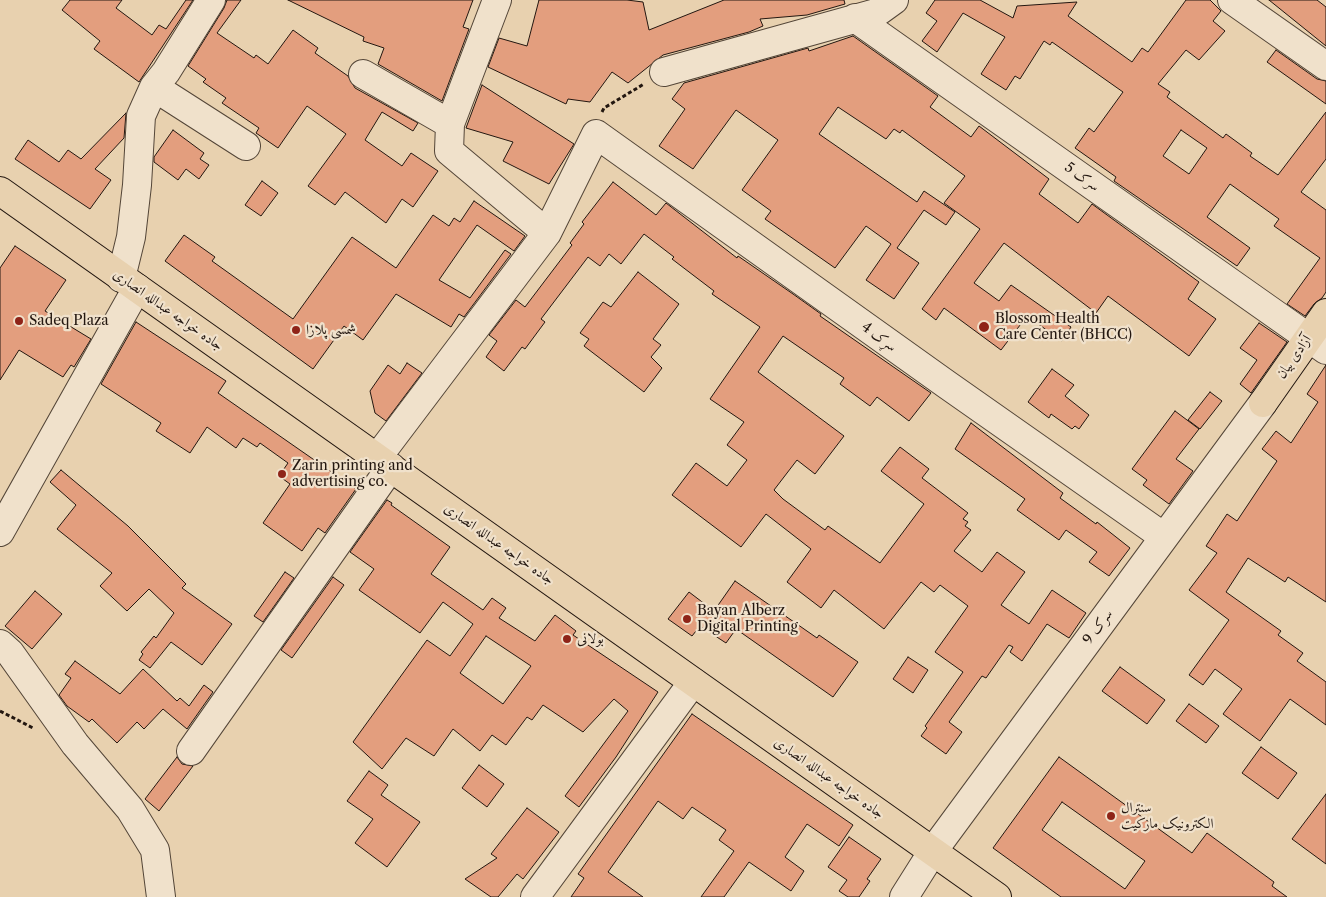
<!DOCTYPE html>
<html>
<head>
<meta charset="utf-8">
<style>
  body { margin:0 }
  canvas { display:block; background:#e8d1af }
</style>
</head>
<body>
<canvas width="1326" height="897"></canvas>
<script>
const context = document.querySelector('canvas').getContext('2d');
context.lineJoin = 'round';
function fillPath(path, color) { context.fillStyle = color; context.fill(path, 'evenodd'); }
const shape = rows => new Path2D(rows.map(r => 'M' + r).join(''));
function strokePath(path, color, width, dash) { context.strokeStyle = color; context.lineWidth = width; context.lineCap = dash ? 'butt' : 'round'; context.setLineDash(dash || []); context.stroke(path); }
function label(font, color, halo, rows, align = 'center') {
  context.font = font + ' "Libre Caslon Text",Amiri,serif'; context.lineWidth = 4.5; context.setLineDash([]); context.textBaseline = 'middle'; context.strokeStyle = halo; context.fillStyle = color; for (const [text, x, y, turn = 0] of rows) {
    context.save(); context.translate(x, y); context.rotate((+turn || 0) * Math.PI / 180); context.textAlign = isNaN(turn) ? turn : align; if (halo) context.strokeText(text, 0, 0); context.fillText(text, 0, 0); context.restore();
  }
}
const building = shape([
  [70,0,122,0,116,8,152,35,159,25,166,29,186,0,193,0,139,82,94,49,100,41,62,10,70,0],
  [227,0,241,0,217,33,254,58,256,55,268,64,293,30,318,48,315,53,348,76,355,88,418,123,413,131,382,112,365,140,402,166,411,153,438,171,413,207,402,199,386,223,345,192,335,205,308,186,346,134,307,106,278,148,256,133,259,128,222,103,226,98,203,82,206,79,188,66,224,8,227,0],
  [288,0,473,0,463,27,469,29,442,101,378,64,384,48,363,41,364,37,288,0],
  [539,0,627,0,643,2,649,30,724,0,844,0,845,4,807,15,760,19,763,26,749,32,663,55,628,83,612,72,590,102,568,99,566,104,488,67,499,38,527,46,539,0],
  [935,0,980,0,1013,18,1017,6,1077,2,1068,16,1132,62,1142,48,1148,52,1186,0,1210,0,1221,11,1213,21,1225,31,1199,60,1186,50,1158,84,1170,92,1167,97,1223,138,1226,134,1252,153,1250,156,1278,175,1326,112,1326,159,1301,192,1326,210,1326,292,1322,298,1314,304,1305,316,1287,304,1320,258,1274,226,1279,219,1230,184,1207,217,1250,248,1237,266,1114,181,1116,177,1075,148,1089,128,1094,132,1123,92,1052,42,1050,45,1044,41,1020,79,1015,76,1006,90,981,74,1005,37,963,13,937,52,922,41,937,21,926,13,935,0],
  [1181,130,1207,148,1189,174,1163,156,1181,130],
  [1269,0,1317,0,1326,7,1326,46,1269,0],
  [853,36,938,96,930,107,971,137,979,126,1049,179,1039,194,1078,223,1092,204,1199,282,1188,299,1216,319,1189,356,1108,296,1096,313,1004,243,974,283,999,301,1011,285,1071,327,1062,341,1027,316,1001,350,944,308,936,320,922,309,980,229,944,203,965,176,902,130,900,133,894,129,886,139,838,107,819,134,917,202,924,191,955,212,946,225,924,210,897,248,919,263,894,299,866,280,891,244,866,226,835,268,765,219,771,211,742,190,778,140,736,110,693,169,659,146,685,109,672,99,684,83,808,48,809,51,853,36],
  [1276,50,1317,79,1326,81,1326,104,1267,62,1276,50],
  [482,85,574,144,549,184,503,161,513,142,466,128,482,85],
  [126,113,124,138,95,169,111,180,90,209,15,159,28,140,59,162,68,150,81,159,126,113],
  [173,130,204,153,200,159,209,165,199,179,186,169,178,180,154,162,154,157,173,130],
  [262,181,278,193,261,216,245,205,262,181],
  [613,182,656,215,666,203,737,258,738,256,793,294,821,314,820,316,931,393,909,421,877,397,870,406,840,384,844,378,783,336,758,372,844,436,815,474,797,460,774,490,783,499,825,530,828,526,880,563,924,504,881,471,900,447,929,469,922,478,968,513,963,519,968,522,965,526,971,530,954,551,982,572,997,552,1025,572,1001,605,1029,624,1052,590,1086,613,1069,638,1047,624,1022,661,1010,652,1013,647,1009,645,986,678,982,676,949,722,962,732,946,754,921,736,927,728,925,726,963,672,935,652,968,606,940,585,934,592,921,582,884,629,834,590,821,608,787,582,811,549,766,514,741,547,672,495,696,463,727,486,747,460,727,445,744,422,710,399,760,327,712,294,714,291,672,259,674,257,644,234,621,264,609,254,600,266,588,257,541,319,545,322,525,349,522,347,504,371,486,357,497,341,489,335,516,300,525,307,572,245,570,243,584,224,582,222,613,182],
  [474,201,525,236,514,251,477,225,439,280,470,298,505,250,511,254,464,317,459,314,451,327,396,294,363,340,344,326,313,369,165,261,184,235,215,257,212,261,293,319,352,237,396,268,433,215,449,226,454,218,460,222,474,201],
  [15,246,66,280,45,311,91,339,74,367,71,365,63,377,19,350,0,380,0,268,15,246],
  [638,272,679,304,653,339,661,345,651,357,662,368,644,392,584,346,589,339,580,333,603,302,611,307,638,272],
  [136,322,226,381,218,393,356,489,325,533,318,528,302,551,263,523,290,484,279,476,288,463,260,443,257,447,243,438,236,448,207,427,190,453,156,431,161,423,101,384,136,322],
  [1259,323,1287,342,1251,393,1240,384,1257,360,1240,348,1259,323],
  [407,363,422,373,386,421,375,413,370,391,388,365,400,374,407,363],
  [1326,365,1326,602,1288,577,1285,582,1248,558,1226,592,1281,631,1278,635,1303,653,1297,661,1326,682,1326,725,1290,699,1260,741,1223,714,1242,689,1215,669,1203,685,1189,675,1229,620,1189,590,1217,553,1206,546,1227,514,1237,521,1277,461,1262,449,1276,431,1291,443,1318,402,1307,394,1326,365],
  [1052,369,1074,385,1065,396,1089,415,1079,429,1075,426,1072,429,1051,414,1049,418,1028,402,1052,369],
  [1210,392,1222,401,1200,429,1188,420,1210,392],
  [1175,411,1199,429,1176,459,1193,471,1169,504,1143,485,1147,480,1132,469,1175,411],
  [971,423,1063,493,1060,498,1096,524,1097,522,1130,548,1109,576,1089,562,1097,552,1066,530,1059,540,1017,510,1025,499,955,449,971,423],
  [61,470,128,526,186,584,182,588,232,624,202,665,171,642,150,668,139,660,143,654,141,652,154,636,156,638,174,613,149,589,127,611,100,586,112,573,57,529,76,505,50,482,61,470],
  [387,500,392,503,391,505,450,547,431,574,483,610,492,598,506,608,499,618,535,641,555,615,576,631,573,635,658,692,616,757,579,807,565,796,628,711,614,699,583,732,543,705,532,720,527,717,506,745,492,735,480,751,453,729,434,756,406,738,382,769,353,742,427,640,450,656,473,624,443,602,420,633,359,590,374,569,350,552,387,500],
  [486,636,531,666,503,704,460,673,486,636],
  [285,572,294,578,263,622,254,616,285,572],
  [333,577,344,585,292,658,281,650,333,577],
  [735,581,817,638,819,635,858,662,833,697,736,629,726,643,700,626,692,636,668,619,689,592,714,611,735,581],
  [35,591,62,614,32,649,5,626,35,591],
  [908,657,928,670,913,693,893,679,908,657],
  [75,661,120,694,143,669,177,701,180,698,189,706,204,685,213,692,187,729,163,709,144,729,137,722,117,743,92,719,89,722,67,706,59,695,71,678,65,674,75,661],
  [1120,667,1165,700,1147,724,1102,691,1120,667],
  [1189,704,1219,726,1206,743,1176,721,1189,704],
  [692,714,853,825,839,846,807,824,785,857,804,871,791,891,749,862,724,897,701,897,734,851,719,840,726,830,692,807,683,819,658,801,608,872,643,897,571,897,584,878,578,874,692,714],
  [1261,747,1297,773,1278,799,1242,773,1261,747],
  [177,757,182,764,193,766,159,811,145,799,177,757],
  [1059,757,1192,853,1207,833,1274,882,1272,886,1287,897,1061,897,993,848,1059,757],
  [1062,802,1145,861,1125,889,1042,830,1062,802],
  [479,765,504,784,487,807,462,788,479,765],
  [369,771,388,785,381,795,420,822,387,867,355,843,373,819,347,801,369,771],
  [1326,794,1326,864,1292,839,1326,794],
  [527,808,559,832,523,879,517,874,498,897,491,897,465,879,497,858,491,854,527,808],
  [849,837,881,859,867,879,870,881,859,897,848,897,839,891,847,880,828,867,849,837]
]);
const path = shape([
  [602,112,604,108,644,84],
  [0,711,33,728]
]);
const minor = shape([
  [497,0,450,124,449,151,547,233],
  [1232,0,1326,66],
  [855,18,1326,350],
  [664,72,876,13,894,0],
  [363,74,450,124],
  [154,87,246,146],
  [121,278,131,237,137,185,141,116,154,87,166,72,211,0],
  [377,458,547,233,596,134,946,384,1164,537],
  [0,532,137,288],
  [0,644,10,653,75,744,130,809,155,850,161,897],
  [191,751,391,467],
  [535,897,693,682],
  [904,897,933,851,1263,403]
]);
const major = shape([
  [0,191,997,897],
  [1263,403,1326,313]
]);
const markers = [
  [19,321,5,"#8f2418"],
  [984,327,6,"#8f2418"],
  [296,330,5,"#8f2418"],
  [282,474,5,"#8f2418"],
  [687,619,5,"#8f2418"],
  [567,639,5,"#8f2418"],
  [1111,816,5,"#8f2418"]
];
const streetNames = [
  ["سرک 5",1082,177,35],
  ["جاده خواجه عبدالله انصاری",168,310,35],
  ["سړک 4",879,337,36],
  ["آزادی بیان",1294,357,-55],
  ["جاده خواجه عبدالله انصاری",499,544,35],
  ["سرک 9",1098,627,-54],
  ["جاده خواجه عبدالله انصاری",829,778,35]
];
const poiNames = [
  ["Blossom Health",995,319],
  ["Care Center (BHCC)",995,335],
  ["Sadeq Plaza",29,321],
  ["شمسی پلازا",306,330],
  ["Zarin printing and",292,466],
  ["advertising co.",292,482],
  ["Bayan Alberz",697,611],
  ["Digital Printing",697,627],
  ["بولانی",577,639],
  ["سنترال",1121,808],
  ["الکترونیک مارکیت",1121,824]
];
fillPath(building, '#e39e7e');
strokePath(building, '#231710', 1);
strokePath(minor, '#544638', 30);
strokePath(major, '#231710', 30);
strokePath(path, '#231710', 3, [4, 2.5]);
strokePath(minor, '#f0e1cb', 28);
strokePath(major, '#e8d1af', 28);
for (const [x, y, r, color] of markers) { const dot = new Path2D(); dot.arc(x, y, r, 0, 2 * Math.PI); context.fillStyle = color; context.fill(dot); strokePath(dot, '#f0e1cb', 2); }
label('14px', '#231710', '#f0e1cb', streetNames);
label('14px', '#231710', '#f0e1cb', poiNames, 'left');
</script>
</body>
</html>
